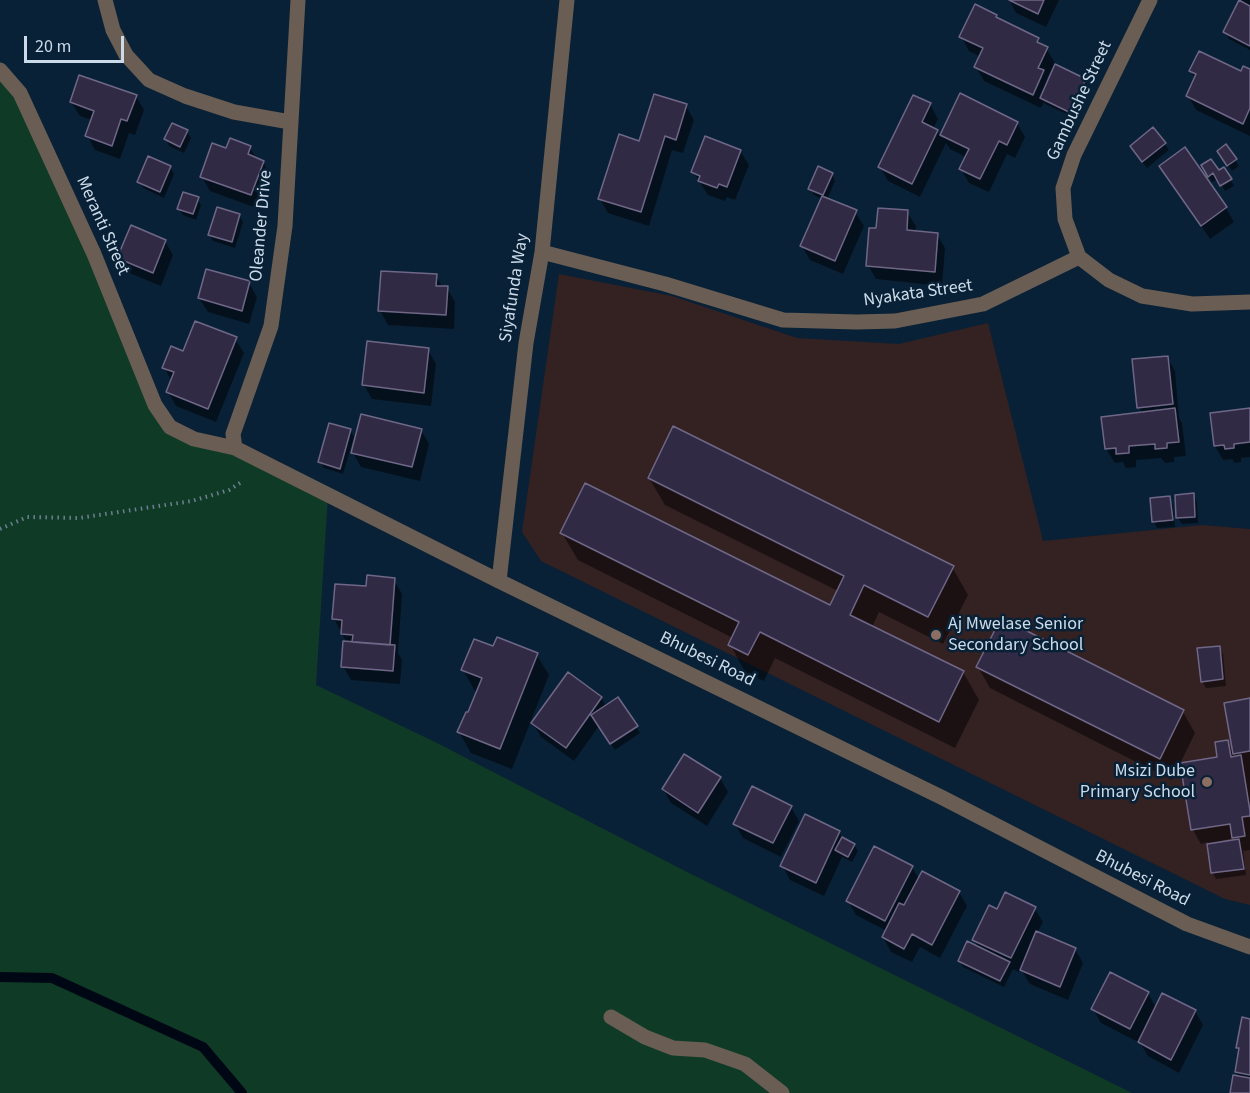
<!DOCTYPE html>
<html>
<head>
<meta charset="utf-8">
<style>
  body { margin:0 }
  #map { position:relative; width:1250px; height:1093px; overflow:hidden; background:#092136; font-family:"Source Sans 3",sans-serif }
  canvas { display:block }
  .scale { position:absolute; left:24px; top:36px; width:100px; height:27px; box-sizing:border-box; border:3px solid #ccdbe9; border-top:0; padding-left:8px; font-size:18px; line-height:21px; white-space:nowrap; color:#ccdbe9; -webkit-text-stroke:4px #092136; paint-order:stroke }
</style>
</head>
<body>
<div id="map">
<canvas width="1250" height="1093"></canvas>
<div class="scale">20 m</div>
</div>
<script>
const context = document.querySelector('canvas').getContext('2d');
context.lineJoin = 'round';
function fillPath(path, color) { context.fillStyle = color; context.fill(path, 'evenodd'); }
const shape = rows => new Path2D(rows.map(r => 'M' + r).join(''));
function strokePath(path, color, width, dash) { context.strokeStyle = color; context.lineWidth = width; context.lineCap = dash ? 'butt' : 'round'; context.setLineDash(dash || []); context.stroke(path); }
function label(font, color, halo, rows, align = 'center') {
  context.font = font + ' "Source Sans 3",sans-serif'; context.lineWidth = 5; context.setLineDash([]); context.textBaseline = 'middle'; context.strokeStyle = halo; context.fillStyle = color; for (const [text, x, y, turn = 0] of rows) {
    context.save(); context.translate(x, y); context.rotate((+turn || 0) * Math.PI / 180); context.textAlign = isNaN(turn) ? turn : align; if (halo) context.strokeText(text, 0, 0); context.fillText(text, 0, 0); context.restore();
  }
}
const education = shape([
  [559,274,672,296,797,338,899,344,988,323,1043,541,1202,525,1250,529,1250,905,1225,899,541,561,522,532]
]);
const green = shape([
  [0,73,19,94,170,428,237,452,328,496,316,685,437,743,685,871,1132,1093,0,1093]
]);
const shadow = shape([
  [1009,0,1059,0,1046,27,1016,13],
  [1241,0,1250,0,1250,50,1229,39,1225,32],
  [996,16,999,20,1038,39,1041,46,1046,48,1055,63,1047,78,1049,82,1085,81,1089,87,1075,118,1045,104,1044,102,1041,108,984,81,976,67,981,57,969,51,961,36],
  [1191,71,1241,73,1250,71,1250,136,1196,110,1188,96,1195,79],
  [961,95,1017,123,1025,137,1015,158,1007,154,989,192,969,183,961,169,966,157,950,149,946,143,920,197,888,181,880,167,930,104,938,119,933,129,937,131,941,138],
  [136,96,144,110,135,135,129,133,120,159,95,150,87,135,92,120,80,116,71,102],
  [686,106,694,120,683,153,672,150,649,226,608,213,600,199,640,143],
  [187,132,191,138,184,153,169,146,166,139],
  [1165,144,1169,150,1147,168,1135,153],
  [250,148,257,159,263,162,271,176,259,209,210,191,202,177,227,150],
  [740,151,749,165,735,200,727,197,725,201,708,195,693,172],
  [1223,158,1235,160,1239,166,1232,171],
  [1203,166,1218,172,1224,169,1234,186,1225,191,1218,179,1212,182],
  [170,167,174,174,164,198,143,188,139,182],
  [1161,167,1226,208,1234,222,1210,239],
  [832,174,835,181,827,200,855,212,864,226,843,274,810,260,802,246,822,199,814,195,810,189],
  [197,198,201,205,196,220,183,215,179,209],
  [907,212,916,226,915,232,937,234,945,248,942,286,876,279,868,265,877,230],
  [239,215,243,222,235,248,213,241,209,234],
  [165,241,173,255,161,286,127,272,119,258],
  [436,276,443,288,447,288,455,302,454,329,388,325,380,310],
  [249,283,257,297,249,324,208,312,199,298],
  [235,339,244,353,216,422,176,406,168,392,172,382,164,367,184,353],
  [428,350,436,364,431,406,372,399,364,385],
  [1167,357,1175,371,1179,418,1182,423,1186,456,1174,457,1174,462,1165,463,1161,458,1136,460,1136,467,1126,468,1123,462,1115,463,1106,449,1103,418,1142,413,1139,407],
  [1250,410,1250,457,1241,458,1241,462,1235,463,1232,459,1223,460,1215,446],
  [350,430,354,437,343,474,324,468,320,462],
  [421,430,429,444,420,481,361,467,353,453],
  [649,478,952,567,968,595,943,644,879,612,872,627,963,672,979,700,955,748,775,658,764,681,745,672,730,644,733,638,578,560,562,533,830,607,838,591,665,505],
  [1193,495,1197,502,1198,523,1182,524,1178,518],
  [1169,498,1173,505,1175,527,1157,528,1154,522],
  [394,580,402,594,398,653,402,660,400,684,351,680,343,666,347,643,334,619,368,588],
  [1219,647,1223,654,1226,686,1206,688,1202,681],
  [494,648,536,654,549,675,512,769,471,753,459,732,478,692,475,691,463,670],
  [978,667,1183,712,1195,733,1172,780,990,688],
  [601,698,606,706,636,727,640,733,615,750,599,726,574,761,541,737,533,723],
  [1250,700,1250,850,1243,851,1246,875,1216,879,1213,873,1208,842,1201,844,1193,830,1219,758,1227,742,1234,753],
  [1235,838,1236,841,1220,843,1220,841],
  [720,778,728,792,707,826,671,803,663,789],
  [791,807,799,821,781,857,743,838,735,824],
  [839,832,843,839,854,845,858,851,852,862,842,857,824,896,790,880,782,865],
  [912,867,919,879,959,892,967,906,940,958,920,947,912,962,891,952,883,937,887,931,856,915,848,901],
  [1034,908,1043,922,1037,933,1075,949,1083,963,1068,1000,1030,984,1020,968,1019,972,1013,969,1004,987,963,967,959,961,978,948,974,940,997,911],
  [1148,993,1156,1008,1195,1011,1203,1025,1179,1073,1148,1056,1140,1043,1101,1023,1093,1009],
  [1250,1020,1250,1093,1231,1093,1240,1078,1236,1071,1240,1052,1238,1047]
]);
const stream = shape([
  [0,977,52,978,203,1047,242,1093]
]);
const building = shape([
  [1009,0,1044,0,1038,14,1009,0],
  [1239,0,1250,6,1250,46,1223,32,1239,0],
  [975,4,997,15,996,17,1039,38,1037,42,1048,47,1038,68,1044,70,1033,95,974,67,983,48,959,37,975,4],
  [1199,51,1241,71,1243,66,1250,69,1250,108,1243,124,1186,96,1196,74,1189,71,1199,51],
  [1055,64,1086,79,1071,113,1040,98,1055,64],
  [79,75,137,95,127,121,121,119,112,146,85,136,94,111,70,102,79,75],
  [960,93,1018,122,1007,145,999,141,980,179,959,169,969,149,940,135,960,93],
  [654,94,687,104,676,140,665,136,641,212,598,199,619,134,639,141,654,94],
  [913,95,931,103,922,122,938,130,912,184,878,167,913,95],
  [172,123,188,130,180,147,164,139,172,123],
  [1153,127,1166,143,1142,162,1130,146,1153,127],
  [705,136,741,150,727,187,719,184,717,188,698,181,700,176,691,172,705,136],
  [230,138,251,146,248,154,264,161,251,195,200,177,212,143,226,148,230,138],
  [1226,144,1237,159,1227,166,1217,151,1226,144],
  [1185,147,1227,207,1201,226,1159,166,1185,147],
  [148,156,171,166,160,192,137,182,148,156],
  [1211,159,1219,170,1224,167,1232,179,1220,186,1213,173,1208,177,1201,165,1211,159],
  [818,166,833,173,823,195,808,189,818,166],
  [183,192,199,197,193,214,177,209,183,192],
  [822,196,857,210,835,261,800,246,822,196],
  [217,207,240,214,232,242,208,235,217,207],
  [878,208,908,210,907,230,938,233,935,272,866,266,869,228,876,228,878,208],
  [131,225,166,240,153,273,117,258,131,225],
  [206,269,250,281,242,311,198,298,206,269],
  [381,271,437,274,436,286,448,286,446,315,378,311,381,271],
  [195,321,237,337,208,409,166,392,174,372,162,368,171,346,183,351,195,321],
  [367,341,429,348,424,393,362,385,367,341],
  [1168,356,1173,404,1137,408,1132,359,1168,356],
  [1175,408,1179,442,1167,443,1167,448,1155,449,1155,444,1129,446,1129,453,1116,454,1116,448,1105,449,1101,417,1175,408],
  [1250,408,1250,442,1234,444,1234,448,1225,449,1224,445,1214,446,1210,413,1250,408],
  [361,414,422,429,412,467,351,453,361,414],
  [329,423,351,429,340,469,318,462,329,423],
  [673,426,954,566,928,617,864,585,850,615,964,671,939,722,760,632,748,655,728,645,739,622,560,533,585,483,830,605,844,576,648,478,673,426],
  [1194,493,1195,517,1176,518,1175,495,1194,493],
  [1170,496,1173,520,1152,522,1150,498,1170,496],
  [367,575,395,578,390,645,352,642,353,635,341,634,342,620,332,619,335,584,366,586,367,575],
  [1001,618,1184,710,1160,759,976,667,1001,618],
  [497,637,538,653,500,749,457,732,466,712,468,712,482,678,461,670,474,639,493,646,497,637],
  [343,641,395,645,393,671,341,667,343,641],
  [1220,646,1223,679,1201,682,1197,648,1220,646],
  [568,672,602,697,566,748,531,723,568,672],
  [618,697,638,726,610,744,591,715,618,697],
  [1250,698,1250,751,1233,754,1224,703,1250,698],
  [1228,740,1231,757,1241,755,1250,811,1250,816,1242,817,1245,836,1232,838,1230,824,1191,830,1180,763,1217,757,1215,742,1228,740],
  [684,754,721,777,698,813,662,789,684,754],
  [752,786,792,806,773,843,733,824,752,786],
  [805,814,840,831,816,883,780,866,805,814],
  [842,837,855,844,848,857,835,850,842,837],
  [1239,839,1244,869,1211,873,1207,844,1239,839],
  [874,846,913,866,885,921,846,901,874,846],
  [922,871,960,891,932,945,912,934,904,949,882,937,899,903,904,905,922,871],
  [1005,892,1036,907,1011,958,972,940,989,905,997,909,1005,892],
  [1036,931,1076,948,1060,987,1020,970,1036,931],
  [967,941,1010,962,1000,981,958,961,967,941],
  [1110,972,1149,992,1130,1029,1091,1009,1110,972],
  [1162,993,1196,1010,1171,1060,1138,1042,1162,993],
  [1242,1017,1250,1019,1250,1075,1235,1072,1239,1048,1236,1048,1242,1017],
  [1233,1075,1250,1078,1250,1093,1230,1093,1233,1075]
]);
const path = shape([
  [0,529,27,517,79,518,192,501,229,490,243,481]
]);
const lane = shape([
  [611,1017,645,1037,673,1048,705,1050,745,1064,782,1093]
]);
const street = shape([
  [105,0,113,30,126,55,149,80,185,96,234,112,290,122],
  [0,70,20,93,94,254,155,405,170,427,194,439,235,448,499,581,943,798,1187,924,1250,947],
  [542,252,665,284,783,320,857,322,895,321,983,304,1079,257,1109,280,1142,296,1192,304,1250,302],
  [1079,257,1065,219,1063,188,1074,155,1150,0],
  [235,448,233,434,271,326,285,226,298,0],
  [499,581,526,343,542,252,567,0]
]);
const markers = [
  [936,635,6,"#8d6e63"],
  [1207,782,6,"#8d6e63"]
];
const streetNames = [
  ["Gambushe Street",1080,101,-65],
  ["Meranti Street",102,226,66],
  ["Oleander Drive",262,226,-85],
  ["Siyafunda Way",515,288,-81],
  ["Nyakata Street",918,294,-8],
  ["Bhubesi Road",707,660,26],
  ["Bhubesi Road",1142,879,27]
];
const poiNames = [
  ["Aj Mwelase Senior",948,625],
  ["Secondary School",948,646],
  ["Msizi Dube",1195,772,"right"],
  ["Primary School",1195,793,"right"]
];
fillPath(education, '#342122');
fillPath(green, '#0f3b26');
fillPath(shadow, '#0007');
strokePath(stream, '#000714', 10);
fillPath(building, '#312a45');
strokePath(building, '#6f6787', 1.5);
strokePath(path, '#6d8092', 4, [1.5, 4.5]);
strokePath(lane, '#6a5d54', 15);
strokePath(street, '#6a5d54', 15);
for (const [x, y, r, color] of markers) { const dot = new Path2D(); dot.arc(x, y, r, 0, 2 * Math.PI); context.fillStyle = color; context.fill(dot); strokePath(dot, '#092136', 2); }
label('18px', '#ccdbe9', '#092136', streetNames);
label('18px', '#ccdbe9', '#092136', poiNames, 'left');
</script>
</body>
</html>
